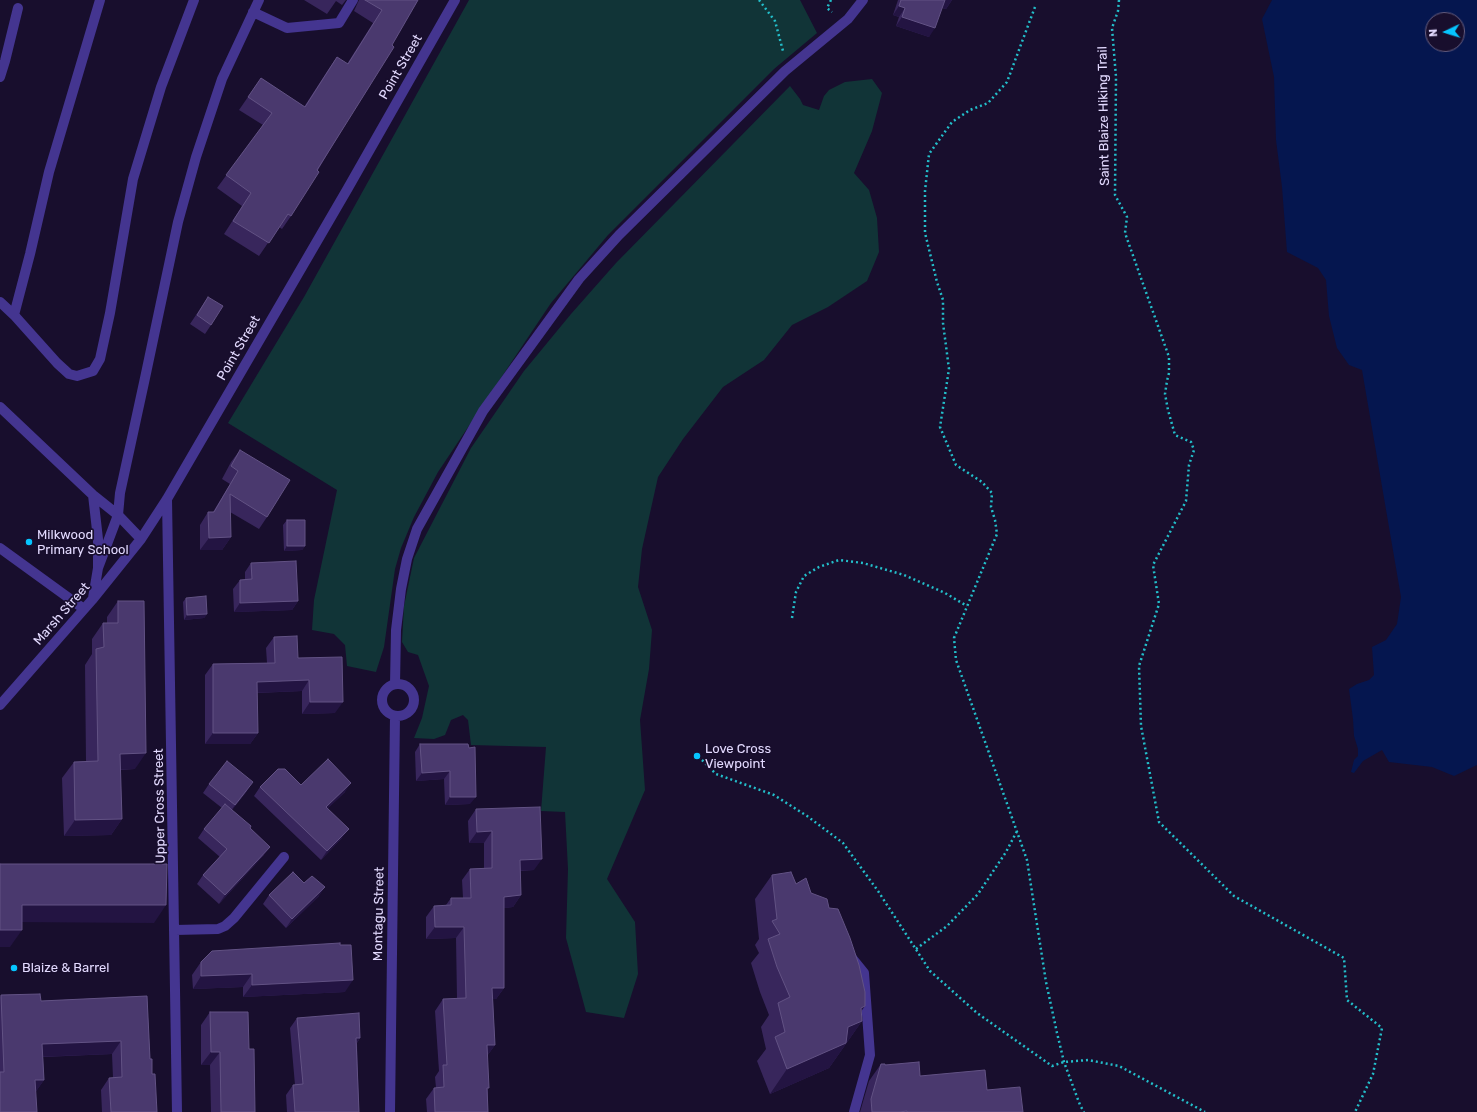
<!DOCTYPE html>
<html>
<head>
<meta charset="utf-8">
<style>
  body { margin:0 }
  #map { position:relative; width:1477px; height:1112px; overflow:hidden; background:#180e2d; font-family:Rubik,sans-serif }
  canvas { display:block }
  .north { position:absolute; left:1425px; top:12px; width:40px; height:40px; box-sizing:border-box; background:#180e2d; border:1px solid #696081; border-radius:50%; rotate:266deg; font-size:11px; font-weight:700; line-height:16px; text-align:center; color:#e3daff }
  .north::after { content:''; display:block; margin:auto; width:14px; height:18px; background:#06c5ff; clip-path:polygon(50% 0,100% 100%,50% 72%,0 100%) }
</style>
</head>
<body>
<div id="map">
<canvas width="1477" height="1112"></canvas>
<div class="north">N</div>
</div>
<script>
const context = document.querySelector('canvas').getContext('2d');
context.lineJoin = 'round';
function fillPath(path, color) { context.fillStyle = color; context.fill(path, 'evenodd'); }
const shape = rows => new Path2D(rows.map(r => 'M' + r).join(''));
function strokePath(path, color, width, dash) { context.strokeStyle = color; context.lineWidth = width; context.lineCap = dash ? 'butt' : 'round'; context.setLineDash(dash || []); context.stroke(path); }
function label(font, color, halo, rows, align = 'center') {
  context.font = font + ' Rubik,sans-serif'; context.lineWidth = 3.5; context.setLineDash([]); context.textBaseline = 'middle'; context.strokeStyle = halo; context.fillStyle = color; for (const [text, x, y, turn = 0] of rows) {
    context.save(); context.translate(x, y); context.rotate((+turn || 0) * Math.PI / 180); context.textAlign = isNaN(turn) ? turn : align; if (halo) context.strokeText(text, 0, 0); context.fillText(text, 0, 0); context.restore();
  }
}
const green = shape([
  [469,0,800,0,817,33,774,69,608,235,551,303,438,472,414,517,401,548,395,569,384,647,376,672,347,666,345,645,334,634,312,630,314,600,337,490,228,423,304,297],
  [872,79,882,93,872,131,854,173,869,190,877,218,879,252,867,281,828,307,792,325,764,360,723,387,683,439,658,477,642,549,638,587,652,630,649,669,640,720,645,790,607,879,635,922,638,974,624,1018,586,1012,566,938,568,869,565,812,541,811,546,747,471,745,468,720,463,715,451,720,445,735,434,739,414,738,422,718,429,686,418,655,408,652,402,642,404,606,414,558,471,448,524,371,571,314,616,263,790,86,800,99,803,105,819,110,824,96,829,90,845,82]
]);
const water = shape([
  [1272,0,1477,0,1477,765,1454,776,1432,767,1389,762,1382,750,1363,761,1354,773,1351,772,1354,760,1358,756,1358,749,1354,736,1353,719,1349,689,1357,684,1369,680,1374,675,1372,647,1386,640,1397,624,1401,597,1362,370,1349,365,1337,348,1329,316,1326,280,1318,268,1287,252,1282,187,1276,140,1274,77,1262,19],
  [1433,20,1457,20,1457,44,1433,44]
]);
const path = shape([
  [759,0,775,21,783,51],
  [831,0,827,8,832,12],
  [1119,0,1118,11,1112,28,1116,77,1115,195,1127,217,1125,233,1169,357,1169,373,1167,381,1165,394,1168,410,1175,435,1191,442,1194,450,1189,465,1186,501,1153,565,1159,604,1139,666,1141,726,1159,822,1234,896,1344,958,1347,1000,1382,1028,1373,1074,1355,1112],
  [1035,7,1007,82,988,103,970,110,952,122,929,154,925,191,925,233,937,282,943,300,943,323,949,369,940,427,956,465,982,482,992,493,991,507,995,520,997,534,954,638,956,660,1027,860,1046,982,1057,1033,1064,1062,1080,1105,1084,1112],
  [792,618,796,592,804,576,819,567,839,560,863,563,904,575,945,593,967,606],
  [702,760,716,774,774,795,807,816,843,843,878,891,930,971,977,1013,1052,1066,1064,1062,1088,1060,1119,1066,1205,1112],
  [916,949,947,926,978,894,1006,852,1017,831]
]);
const minor = shape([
  [100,0,49,172,30,254,14,315,57,363,69,374,77,376,93,371,100,359,110,313,133,179,161,87,194,0],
  [253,12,287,28,339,23,353,0],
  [0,77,5,61,18,8],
  [0,302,14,315],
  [0,407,93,495,118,515,141,539],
  [167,499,177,1112],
  [0,548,84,609],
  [98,568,118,515,120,493,145,378,178,222,196,157,222,79,259,0],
  [93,598,98,568,98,539,93,495],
  [395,684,396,630,401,589,407,559,417,529,483,411,579,279,619,235,785,71,848,19,863,0],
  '382 700a16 16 0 1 1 32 0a16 16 0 1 1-32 0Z',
  [0,705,92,600,141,539,167,499,348,188,455,0],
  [175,930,218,929,225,926,234,918,284,857],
  [851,957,864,973,870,1055,854,1112],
  [390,1112,395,716]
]);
const wall = shape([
  [304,0,346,0,342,5,336,1,327,14],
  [359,0,418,0,291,216,282,229,279,227,259,256,224,234,242,206,217,188,263,125,239,110,261,78,304,107,328,70,337,57,347,64,373,23,354,11],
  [898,0,952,0,946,9,942,8,929,37,896,26,899,17,893,15],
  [208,297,211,325,205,334,190,324],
  [240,450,267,517,259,529,230,512,231,537,222,550,200,550,200,525,208,512,213,512,230,484,222,479,231,462],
  [287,520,305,546,302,550,284,551,283,525],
  [251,563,298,601,292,610,234,612,233,589,240,580,245,580,245,572],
  [186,598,207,614,204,618,184,620,183,602],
  [118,601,135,769,120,770,122,819,111,835,64,836,62,778,74,762,86,762,85,665,92,654,92,639,103,623,107,623,107,617],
  [274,637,298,658,335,713,302,714,302,691,257,693,258,733,250,744,205,744,205,675,213,664,267,663,266,648],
  [420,744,468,744,470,804,445,805,444,779,416,781,415,752],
  [209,784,247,791,232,810,250,828,264,855,219,904,197,884,203,875,220,857,198,838,204,829,222,808,203,793],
  [301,785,345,792,328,808,342,838,321,860,254,796,260,787],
  [476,809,534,870,520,871,521,895,513,907,504,908,504,988,496,999,493,999,495,1045,487,1056,488,1112,427,1112,426,1099,434,1088,436,1088,435,1077,439,1071,435,1011,443,999,457,999,456,938,426,939,426,917,434,906,446,905,451,898,463,898,462,880,470,869,484,868,484,843,469,843,468,821],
  [772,875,796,884,811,893,829,908,861,1011,862,1021,829,1068,770,1094,757,1061,766,1049,761,1027,769,1015,760,992,751,963,759,953,755,945,759,939,755,899],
  [304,883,319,896,286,928,263,904,269,895],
  [201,962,345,992,243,997,243,987,193,989,192,975],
  [1,995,41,1001,147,996,150,1059,157,1112,102,1112,101,1090,109,1078,113,1078,112,1054,43,1057,44,1080,36,1091,0,1112,0,997],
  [210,1012,249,1049,255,1112,211,1112,210,1065,201,1065,201,1025],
  [297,1018,360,1038,357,1043,359,1112,287,1112,286,1095,293,1085,295,1085,290,1028],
  [881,1064,920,1076,987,1090,1023,1112,860,1112,869,1081]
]);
const shadedWall = shape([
  [944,0,952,0,946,9,939,7],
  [899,6,905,8,899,17,893,15],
  [902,17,935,28,929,37,896,26],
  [231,537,222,550,200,550,209,538],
  [287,546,305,546,302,550,284,551],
  [298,601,292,610,234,612,240,603],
  [207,614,204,618,184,620,187,615],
  [309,680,302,691,249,693,257,682],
  [310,702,343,702,335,713,302,714],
  [213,733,258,733,250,744,205,744],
  [146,753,135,769,108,770,120,754],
  [450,771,444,779,416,781,422,773],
  [253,782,247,791,229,814,235,805],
  [351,783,345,792,320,816,326,807],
  [450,797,476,797,470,804,445,805],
  [122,819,111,835,64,836,75,820],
  [349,829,342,838,321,860,327,851],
  [492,831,484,843,469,843,477,832],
  [270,847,264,855,219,904,225,895],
  [542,859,534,870,511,871,520,860],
  [325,887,319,896,286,928,292,919],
  [521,895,513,907,495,909,504,897],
  [22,905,166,905,154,923,10,922],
  [435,927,464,927,456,938,426,939],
  [0,930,22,930,10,947,0,947],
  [252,974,243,987,193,989,201,976],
  [353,980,345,992,243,997,252,985],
  [492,988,504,988,496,999,484,1000],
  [865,1006,851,1026,862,1021,829,1068,770,1094,787,1069,861,1008],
  [356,1038,360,1038,353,1048],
  [121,1041,112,1054,34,1057,42,1044],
  [487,1045,495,1045,487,1056],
  [211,1052,220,1052,210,1065,201,1065],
  [35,1080,44,1080,35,1093]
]);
const building = shape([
  [365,0,418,0,392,45,394,47,317,170,319,172,291,216,288,214,269,243,233,221,251,193,226,175,272,113,248,97,261,78,305,107,337,57,348,64,382,10,365,0],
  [901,0,945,0,935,28,902,17,905,8,899,6,901,0],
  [208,297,223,306,211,325,197,315,208,297],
  [240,450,290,480,267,517,230,494,231,537,209,538,208,512,214,512,238,471,231,466,240,450],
  [287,520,305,520,305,546,287,546,287,520],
  [296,561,298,601,240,603,240,580,252,579,251,563,296,561],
  [206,596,207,614,187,615,186,598,206,596],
  [118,601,144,601,146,753,120,754,122,819,75,820,74,762,98,761,96,649,104,647,103,623,118,623,118,601],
  [297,636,298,658,342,657,343,702,310,702,309,680,257,682,258,733,213,733,213,664,275,663,274,637,297,636],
  [420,744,468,744,469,748,475,747,476,797,450,797,450,771,422,773,420,744],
  [328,759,351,783,326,807,349,829,327,851,260,787,278,769,285,769,301,785,328,759],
  [227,761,253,782,235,805,209,784,227,761],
  [225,804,251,826,250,828,270,847,225,895,203,875,227,849,204,829,225,804],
  [540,807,542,859,520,860,521,895,504,897,504,988,492,988,495,1045,487,1045,489,1088,487,1088,488,1112,435,1112,434,1088,444,1087,443,1065,447,1065,443,999,466,998,464,927,435,927,434,906,451,905,451,898,471,898,470,869,492,868,492,831,477,832,476,809,540,807],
  [0,864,167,864,166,905,22,905,22,930,0,930,0,864],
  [293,872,304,883,312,876,325,887,292,919,269,895,293,872],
  [791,872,796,884,806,878,811,893,827,899,829,908,838,909,850,938,859,965,865,992,865,1006,861,1008,862,1021,848,1027,846,1043,787,1069,775,1037,785,1032,778,1003,790,997,777,967,768,939,780,934,772,921,777,919,772,875,791,872],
  [340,943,340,945,351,945,353,980,252,985,252,974,201,976,201,962,212,951,340,943],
  [40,994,41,1001,147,996,150,1059,152,1059,152,1074,155,1074,157,1112,111,1112,109,1078,122,1077,121,1041,42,1044,44,1080,35,1080,37,1112,0,1112,0,1072,4,1072,1,995,40,994],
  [210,1012,248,1012,249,1049,254,1049,255,1112,221,1112,220,1052,211,1052,210,1012],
  [359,1013,360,1038,356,1038,359,1112,295,1112,293,1085,303,1084,297,1018,359,1013],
  [919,1062,920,1076,985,1070,987,1090,1020,1087,1023,1112,907,1112,907,1111,899,1112,872,1112,871,1099,881,1064,885,1064,885,1065,919,1062]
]);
const markers = [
  [29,542,4,"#06c5ff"],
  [697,756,4,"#06c5ff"],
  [14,968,4,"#06c5ff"]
];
const streetNames = [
  ["Point Street",401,67,-60],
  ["Saint Blaize Hiking Trail",1104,116,-91],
  ["Point Street",239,348,-60],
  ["Marsh Street",62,614,-49],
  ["Upper Cross Street",160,806,-91],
  ["Montagu Street",379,914,-89]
];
const poiNames = [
  ["Milkwood",37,535],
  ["Primary School",37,550],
  ["Love Cross",705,749],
  ["Viewpoint",705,764],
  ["Blaize & Barrel",22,968]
];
fillPath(green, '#113437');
fillPath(water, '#05164f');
strokePath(path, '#23beca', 2.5, [2, 3]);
strokePath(minor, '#443590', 10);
fillPath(wall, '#38265c');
fillPath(shadedWall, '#231442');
fillPath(building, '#4a396e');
strokePath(building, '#625284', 1);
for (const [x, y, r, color] of markers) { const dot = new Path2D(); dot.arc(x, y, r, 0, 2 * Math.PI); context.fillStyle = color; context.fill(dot); strokePath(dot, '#180e2d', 1.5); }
label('13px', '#e3daff', '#180e2d', streetNames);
label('13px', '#e3daff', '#180e2d', poiNames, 'left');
</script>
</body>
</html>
